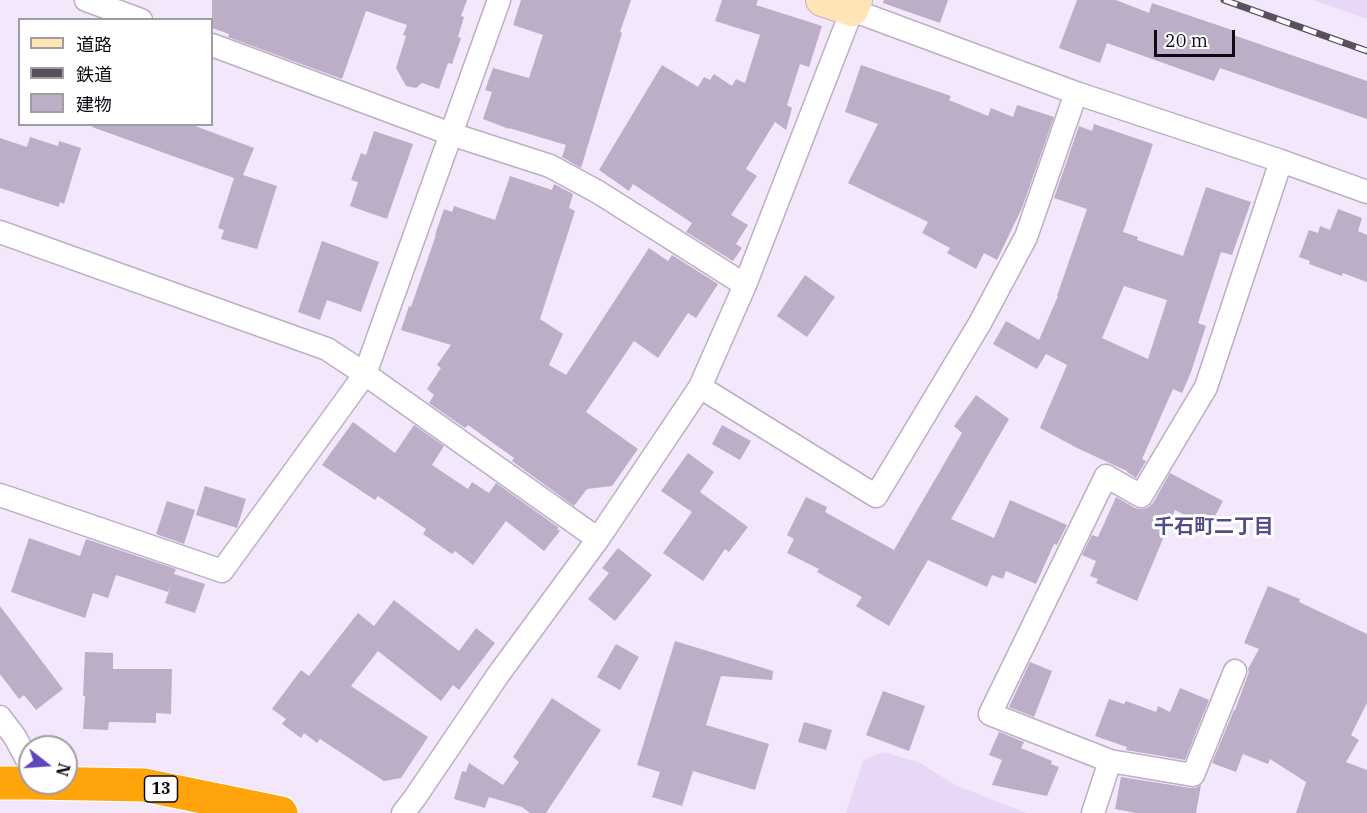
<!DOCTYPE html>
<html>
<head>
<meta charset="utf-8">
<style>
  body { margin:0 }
  #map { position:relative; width:1367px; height:813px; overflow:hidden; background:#f3e7fc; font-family:"IBM Plex Serif","Noto Sans JP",serif }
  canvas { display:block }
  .legend { position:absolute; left:18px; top:18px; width:195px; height:108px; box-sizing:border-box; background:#fff; border:2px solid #9f9da0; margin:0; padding:8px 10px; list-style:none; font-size:18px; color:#0e0a12 }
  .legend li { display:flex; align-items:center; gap:12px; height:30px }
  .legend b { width:30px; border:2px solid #9f9da0 }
  .north { position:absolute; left:18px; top:735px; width:60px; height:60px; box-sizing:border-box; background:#fff; border:2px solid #9f9da0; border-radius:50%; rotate:107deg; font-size:16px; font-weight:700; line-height:24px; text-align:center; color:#0e0a12 }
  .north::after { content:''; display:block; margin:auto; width:21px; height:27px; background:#6046be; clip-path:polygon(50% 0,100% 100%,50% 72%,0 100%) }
  .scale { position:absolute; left:1154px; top:30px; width:81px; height:27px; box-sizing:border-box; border:3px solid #0e0a12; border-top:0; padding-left:8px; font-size:18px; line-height:21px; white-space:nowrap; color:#0e0a12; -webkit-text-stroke:4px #fff; paint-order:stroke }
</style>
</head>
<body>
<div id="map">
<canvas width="1367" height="813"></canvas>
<ul class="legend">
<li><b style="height:8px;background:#ffe4b6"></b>道路</li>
<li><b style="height:8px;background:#57515d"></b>鉄道</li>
<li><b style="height:16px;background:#bcaec7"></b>建物</li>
</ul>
<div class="north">N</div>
<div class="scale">20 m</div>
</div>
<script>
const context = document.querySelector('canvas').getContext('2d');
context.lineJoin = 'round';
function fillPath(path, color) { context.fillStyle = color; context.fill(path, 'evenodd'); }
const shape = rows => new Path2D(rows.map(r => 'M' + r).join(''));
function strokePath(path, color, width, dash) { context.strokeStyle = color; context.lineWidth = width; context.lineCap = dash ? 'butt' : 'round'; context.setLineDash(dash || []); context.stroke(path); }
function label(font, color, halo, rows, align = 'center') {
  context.font = font + ' "IBM Plex Serif","Noto Sans JP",serif'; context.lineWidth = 6; context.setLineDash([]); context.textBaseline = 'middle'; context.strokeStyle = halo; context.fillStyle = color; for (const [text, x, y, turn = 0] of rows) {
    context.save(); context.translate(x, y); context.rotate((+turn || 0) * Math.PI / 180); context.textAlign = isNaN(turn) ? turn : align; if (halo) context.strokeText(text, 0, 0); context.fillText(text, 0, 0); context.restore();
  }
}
const built = shape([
  [1313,0,1367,0,1367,19],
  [884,752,920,763,955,785,1026,813,846,813,863,760]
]);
const building = shape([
  [212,0,467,0,461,16,464,17,458,37,461,38,452,64,448,63,439,89,422,83,416,88,406,86,396,68,406,36,403,35,407,25,366,11,342,79,228,37,229,34,212,28],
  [521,0,631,0,620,32,622,33,581,168,562,157,566,145,509,128,509,129,483,119,492,92,485,90,493,68,529,78,543,35,513,25],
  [722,0,758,0,756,5,822,26,809,67,800,64,787,105,792,108,786,130,775,122,746,169,757,176,731,215,748,225,736,244,742,248,733,261,686,232,692,223,633,184,629,191,599,170,662,65,698,87,704,77,710,80,714,74,732,86,736,79,745,83,760,35,715,21],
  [884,0,948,0,940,23,883,3],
  [1077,0,1116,0,1149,13,1152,3,1235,31,1233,35,1367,81,1367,119,1220,68,1214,81,1107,43,1100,63,1059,48],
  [861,65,951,96,949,100,988,116,991,108,1013,117,1017,105,1054,117,1022,208,997,260,984,253,976,269,947,253,950,248,922,233,928,222,848,183,878,124,845,112],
  [93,124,190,124,254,148,243,175,277,186,257,249,221,239,224,230,218,228,234,178,92,127],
  [1094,124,1153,144,1123,232,1138,237,1137,240,1183,256,1206,187,1251,202,1232,255,1221,252,1198,323,1206,326,1191,372,1182,393,1173,389,1142,459,1146,461,1136,478,1127,472,1127,471,1077,448,1040,428,1067,365,1046,354,1037,369,993,344,1006,321,1039,340,1058,296,1057,296,1087,209,1054,198,1079,126,1092,131],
  [1124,286,1167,300,1148,359,1102,338],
  [374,131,413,144,387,219,350,206,358,182,351,180,361,153,366,155],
  [30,137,58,146,59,141,81,148,64,204,60,202,59,207,0,188,0,138,27,147],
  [510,176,552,190,554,184,573,194,569,208,575,211,540,319,563,334,549,365,566,375,649,248,668,261,672,255,718,284,696,318,688,313,658,358,634,341,586,412,638,449,612,486,587,489,574,506,512,461,514,458,468,425,465,428,429,403,434,395,427,389,441,368,437,365,451,345,401,330,409,306,411,307,436,235,435,235,444,209,452,212,454,206,495,220],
  [1338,209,1362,218,1358,231,1367,235,1367,282,1343,273,1342,276,1309,264,1310,261,1299,257,1309,230,1318,233,1320,226,1330,230],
  [322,241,379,262,361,312,327,300,320,320,298,312],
  [805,275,835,297,807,337,777,316],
  [976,395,1009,419,951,519,994,538,1010,500,1067,525,1057,545,1054,544,1036,584,1006,571,1003,579,992,575,987,587,928,560,889,626,856,606,862,597,817,572,819,569,787,553,794,539,787,535,806,497,827,507,825,512,894,550,962,433,954,426],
  [353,422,395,453,414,425,444,446,432,465,468,489,472,482,489,493,496,483,559,528,557,529,560,531,544,551,506,521,473,565,455,551,452,554,423,534,426,529,378,496,375,500,322,465],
  [722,425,751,441,740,460,712,444],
  [688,453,714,472,700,492,748,527,729,552,725,549,703,581,663,553,692,512,661,491],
  [1170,473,1223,501,1209,528,1175,510,1137,601,1096,583,1098,579,1090,576,1096,561,1082,555,1092,535,1098,537,1116,497,1135,508,1140,509,1147,508,1153,503],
  [205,486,246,499,237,528,196,515],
  [167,501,195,510,184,544,156,534],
  [29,538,80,556,86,539,176,569,174,574,205,584,195,613,165,603,172,582,168,592,116,575,108,598,93,593,85,618,11,592],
  [618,548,652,575,615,621,588,599,609,573,602,568],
  [1268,586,1300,599,1299,602,1367,634,1367,703,1351,735,1359,740,1346,762,1367,770,1367,813,1296,813,1306,782,1270,759,1268,764,1243,754,1236,772,1212,763,1234,710,1235,710,1249,672,1248,669,1259,649,1244,643],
  [394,600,459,651,476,628,495,643,459,690,453,685,441,701,378,651,351,686,428,737,401,778,384,781,320,739,317,743,304,733,301,738,282,724,286,719,272,709,301,670,309,676,358,613,374,626],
  [0,606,63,689,36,710,24,695,19,699,0,674],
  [675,641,773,671,772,680,721,676,706,725,769,744,755,790,693,771,682,806,652,797,660,772,637,765],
  [616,644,639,657,620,690,597,677],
  [85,652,113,653,113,669,172,669,171,714,156,713,156,723,109,722,108,730,83,729,85,696,83,696],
  [1030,662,1052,671,1034,717,1009,707],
  [1180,688,1209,700,1185,760,1126,750,1127,747,1095,736,1109,699,1124,704,1126,701,1156,712,1158,706,1170,712],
  [883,691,925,706,909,751,866,735],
  [552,698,601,730,546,813,530,813,522,807,489,797,485,808,454,799,462,771,466,772,469,763,503,785,519,762,513,757],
  [804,722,832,730,826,750,798,742],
  [999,732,1024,742,1021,748,1052,761,1051,764,1059,767,1047,796,992,785,1002,760,989,755],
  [1121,777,1191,788,1196,788,1201,785,1196,813,1136,813,1115,809]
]);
const street = shape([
  [86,0,141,20],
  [212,45,451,134,550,166,598,192,745,285],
  [0,232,327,349,365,374,598,539],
  [700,387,876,496,980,323,1026,237,1076,93],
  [0,495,222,571,365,374,499,0],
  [0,717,15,737,30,765],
  [1110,761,1193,775,1235,671],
  [403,813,414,799,498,675,598,539,700,387,745,285,852,10,1076,93,1281,161,1367,192],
  [1093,813,1110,761,990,714,1106,476,1141,496,1206,387,1281,161]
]);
const secondary = shape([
  [822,0,852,10,856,0]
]);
const highway = shape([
  [0,783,30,783],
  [31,783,144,785,281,813]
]);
const rail = shape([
  [1224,0,1367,51]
]);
const shields = [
  [161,789,33]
];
const shieldNames = [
  ["13",161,789]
];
const neighbourhoodNames = [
  ["千石町二丁目",1214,527]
];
fillPath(built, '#e9d7f7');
fillPath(building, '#bcaec7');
strokePath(street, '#bcaec6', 25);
strokePath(secondary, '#bcaec6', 34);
strokePath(highway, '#fff', 35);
strokePath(street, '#fff', 22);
strokePath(secondary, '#ffe4b6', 32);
strokePath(highway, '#ffa50b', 33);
strokePath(rail, '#57515d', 7);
strokePath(rail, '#fff', 4.5, [14]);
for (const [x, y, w] of shields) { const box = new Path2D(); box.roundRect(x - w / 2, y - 13, w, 26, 4.5); context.fillStyle = '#fff'; context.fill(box); strokePath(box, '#0e0a12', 1.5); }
label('bold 16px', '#0e0a12', null, shieldNames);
label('bold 20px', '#534b8a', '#fff', neighbourhoodNames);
</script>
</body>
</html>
